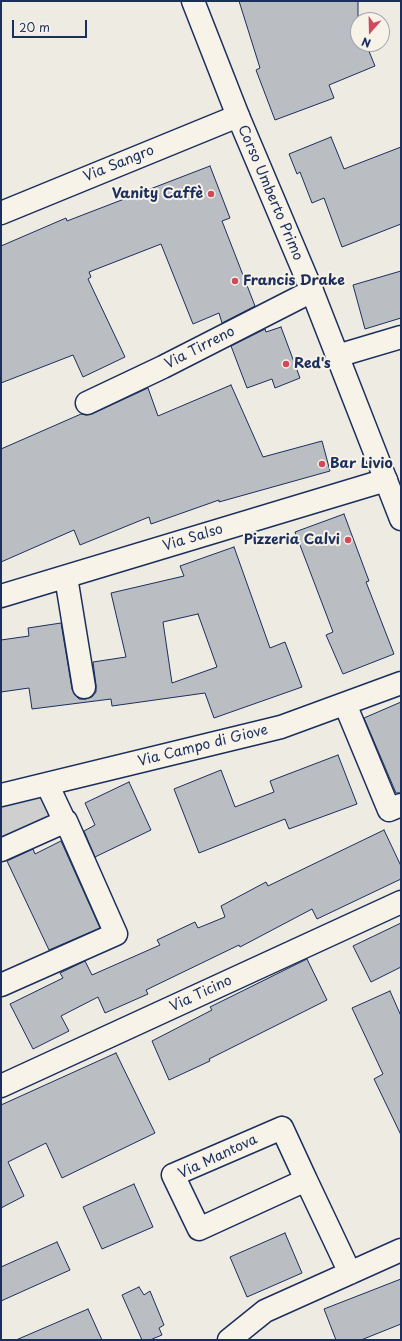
<!DOCTYPE html>
<html>
<head>
<meta charset="utf-8">
<style>
  body { margin:0 }
  #map { position:relative; width:402px; height:1341px; overflow:hidden; background:#eeebe2; font-family:"Playpen Sans",sans-serif }
  canvas { display:block }
  .frame { position:absolute; inset:0; border:2px solid #1b2f5e; pointer-events:none }
  .north { position:absolute; left:350px; top:12px; width:40px; height:40px; box-sizing:border-box; background:#f7f3e8; border:1px solid #9fa5b1; border-radius:50%; rotate:200deg; font-size:11px; font-weight:700; line-height:16px; text-align:center; color:#1b2f5e }
  .north::after { content:''; display:block; margin:auto; width:14px; height:18px; background:#d1495b; clip-path:polygon(50% 0,100% 100%,50% 72%,0 100%) }
  .scale { position:absolute; left:12px; top:20px; width:75px; height:18px; box-sizing:border-box; border:2px solid #1b2f5e; border-top:0; padding-left:5px; font-size:12px; line-height:14px; white-space:nowrap; color:#1b2f5e; -webkit-text-stroke:3px #f7f3e8; paint-order:stroke }
</style>
</head>
<body>
<div id="map">
<canvas width="402" height="1341"></canvas>
<div class="frame"></div>
<div class="north">N</div>
<div class="scale">20 m</div>
</div>
<script>
const context = document.querySelector('canvas').getContext('2d');
context.lineJoin = 'round';
function fillPath(path, color) { context.fillStyle = color; context.fill(path, 'evenodd'); }
const shape = rows => new Path2D(rows.map(r => 'M' + r).join(''));
function strokePath(path, color, width, dash) { context.strokeStyle = color; context.lineWidth = width; context.lineCap = dash ? 'butt' : 'round'; context.setLineDash(dash || []); context.stroke(path); }
function label(font, color, halo, rows, align = 'center') {
  context.font = font + ' "Playpen Sans",sans-serif'; context.lineWidth = 4; context.setLineDash([]); context.textBaseline = 'middle'; context.strokeStyle = halo; context.fillStyle = color; for (const [text, x, y, turn = 0] of rows) {
    context.save(); context.translate(x, y); context.rotate((+turn || 0) * Math.PI / 180); context.textAlign = isNaN(turn) ? turn : align; if (halo) context.strokeText(text, 0, 0); context.fillText(text, 0, 0); context.restore();
  }
}
const green = shape([
  [47,794,57,817,1,842,1,805]
]);
const building = shape([
  [239,1,358,1,358,44,366,44,375,66,329,85,334,98,275,120,256,70,260,68,239,1],
  [331,137,344,169,401,147,401,224,342,247,324,198,312,203,300,172,297,174,289,154,331,137],
  [210,166,230,218,222,221,255,306,222,323,219,313,193,324,161,244,89,272,91,277,88,279,125,357,83,377,73,355,1,383,1,246,66,218,67,221,210,166],
  [401,271,401,318,365,329,353,285,401,271],
  [281,327,300,378,275,388,272,379,247,388,231,346,265,329,266,332,281,327],
  [231,385,263,457,322,441,330,471,219,502,219,500,151,524,149,517,80,545,74,530,1,562,1,449,81,414,86,415,92,414,148,388,158,416,231,385],
  [344,514,369,581,366,582,394,654,343,674,326,635,333,632,295,532,344,514],
  [234,547,270,648,285,642,302,687,214,718,205,693,112,706,111,699,32,709,29,688,1,692,1,640,29,636,28,628,61,623,72,689,75,695,79,699,86,699,92,697,96,692,96,685,93,662,126,657,111,593,184,576,180,566,234,547],
  [198,614,217,667,172,683,163,622,198,614],
  [401,702,401,793,396,793,364,718,401,702],
  [338,755,357,804,289,829,285,819,199,853,174,789,221,770,235,807,274,792,270,781,338,755],
  [129,782,151,830,95,857,84,831,95,825,85,803,129,782],
  [384,830,401,866,401,879,317,919,312,909,240,947,239,945,146,990,148,994,105,1013,98,997,61,1016,69,1031,33,1049,10,1004,63,978,60,973,85,961,92,975,160,945,157,940,195,922,198,928,225,917,221,906,266,882,268,886,384,830],
  [61,841,100,928,49,950,7,861,33,849,35,854,61,841],
  [401,923,401,967,371,982,353,946,401,923],
  [307,959,327,1000,209,1059,210,1061,169,1080,152,1041,212,1010,210,1007,307,959],
  [390,991,401,1016,401,1135,374,1079,383,1074,352,1008,390,991],
  [116,1053,155,1133,62,1178,46,1143,8,1162,24,1196,1,1208,1,1105,116,1053],
  [134,1184,153,1227,102,1249,83,1207,134,1184],
  [285,1233,302,1273,247,1297,230,1257,285,1233],
  [57,1242,70,1270,1,1301,1,1267,57,1242],
  [401,1279,401,1324,361,1340,336,1340,324,1309,401,1279],
  [139,1287,144,1295,150,1291,164,1325,159,1328,162,1335,150,1340,142,1340,122,1295,139,1287],
  [88,1309,102,1340,16,1340,88,1309]
]);
const minor = shape([
  [1,213,238,116],
  [337,356,401,337],
  [87,403,163,367,312,291],
  [66,577,84,687],
  [1,596,386,480],
  [345,704,389,810,401,805],
  [47,784,64,820,66,821],
  [1,795,281,727,401,683],
  [1,850,66,821,116,934,1,985],
  [1,1086,401,902],
  [282,1128,306,1180,199,1229,173,1175,282,1128],
  [306,1180,350,1273],
  [229,1340,265,1311,401,1250]
]);
const major = shape([
  [193,1,238,116,312,291,401,519]
]);
const markers = [
  [211,194,4,"#d1495b"],
  [235,281,4,"#d1495b"],
  [286,364,4,"#d1495b"],
  [322,464,4,"#d1495b"],
  [348,540,4,"#d1495b"]
];
const streetNames = [
  ["Via Sangro",119,164,-22],
  ["Corso Umberto Primo",270,193,67],
  ["Via Tirreno",200,348,-27],
  ["Via Salso",193,538,-17],
  ["Via Campo di Giove",203,746,-14],
  ["Via Ticino",201,994,-25],
  ["Via Mantova",218,1157,-25]
];
const poiNames = [
  ["Vanity Caffè",203,194,"right"],
  ["Francis Drake",243,281],
  ["Red's",294,364],
  ["Bar Livio",330,464],
  ["Pizzeria Calvi",340,540,"right"]
];
fillPath(green, '#cfcfcf');
fillPath(building, '#babdc2');
strokePath(building, '#1b2f5e', 1);
strokePath(minor, '#1b2f5e', 25);
strokePath(major, '#1b2f5e', 25);
strokePath(minor, '#f7f3e8', 22);
strokePath(major, '#f7f3e8', 22);
for (const [x, y, r, color] of markers) { const dot = new Path2D(); dot.arc(x, y, r, 0, 2 * Math.PI); context.fillStyle = color; context.fill(dot); strokePath(dot, '#f7f3e8', 1.5); }
label('14px', '#1b2f5e', '#f7f3e8', streetNames);
label('bold 14px', '#1b2f5e', '#f7f3e8', poiNames, 'left');
</script>
</body>
</html>
